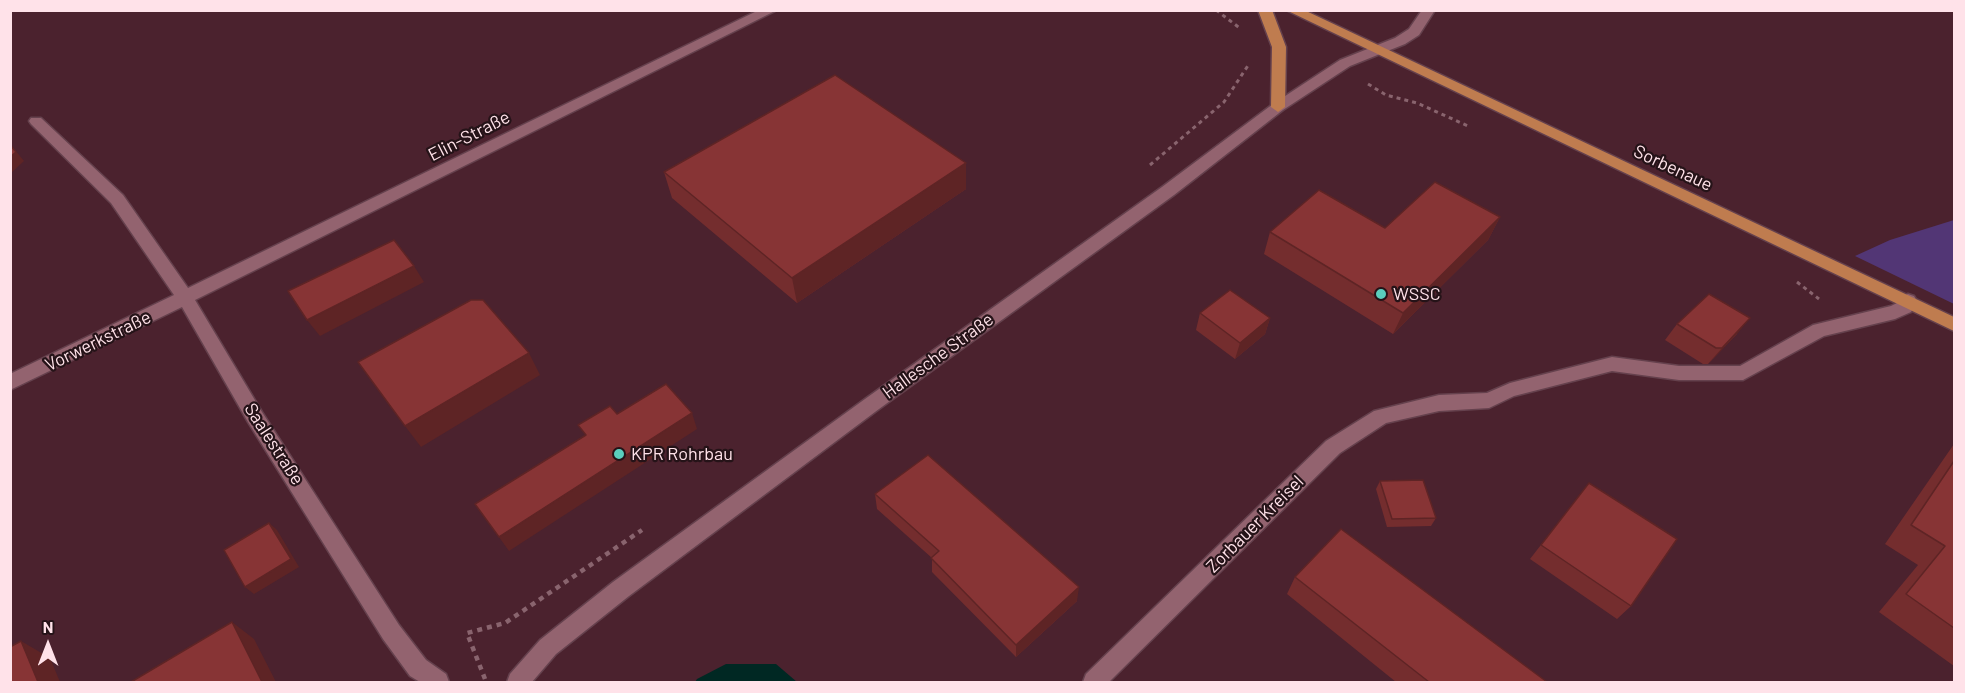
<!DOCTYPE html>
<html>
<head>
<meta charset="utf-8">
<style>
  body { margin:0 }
  #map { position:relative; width:1965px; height:693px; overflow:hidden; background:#4b222e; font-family:Barlow,sans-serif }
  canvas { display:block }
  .frame { position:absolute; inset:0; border:12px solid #ffe2e9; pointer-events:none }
  .north { position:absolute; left:18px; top:615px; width:60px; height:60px; -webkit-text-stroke:4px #251318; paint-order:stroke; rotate:0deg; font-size:16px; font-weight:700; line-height:24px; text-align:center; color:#ffe2e9 }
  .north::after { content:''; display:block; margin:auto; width:21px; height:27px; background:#ffe2e9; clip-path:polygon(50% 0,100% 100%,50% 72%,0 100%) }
</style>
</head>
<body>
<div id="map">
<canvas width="1965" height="693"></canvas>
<div class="frame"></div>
<div class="north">N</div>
</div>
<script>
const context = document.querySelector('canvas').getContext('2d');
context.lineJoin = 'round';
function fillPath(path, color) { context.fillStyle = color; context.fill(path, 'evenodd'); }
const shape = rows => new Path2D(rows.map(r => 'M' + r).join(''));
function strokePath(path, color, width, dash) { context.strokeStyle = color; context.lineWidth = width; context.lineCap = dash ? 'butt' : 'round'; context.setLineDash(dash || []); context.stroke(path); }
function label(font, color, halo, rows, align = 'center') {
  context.font = font + ' Barlow,sans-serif'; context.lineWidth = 4.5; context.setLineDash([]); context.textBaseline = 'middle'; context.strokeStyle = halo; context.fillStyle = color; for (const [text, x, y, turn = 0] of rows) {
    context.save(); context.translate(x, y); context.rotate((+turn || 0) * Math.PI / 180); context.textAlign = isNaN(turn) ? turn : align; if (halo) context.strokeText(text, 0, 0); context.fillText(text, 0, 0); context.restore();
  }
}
const green = shape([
  [1954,220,1954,304,1855,256,1890,240]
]);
const water = shape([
  [726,664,776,664,797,682,695,682,697,679]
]);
const pathFar1 = shape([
  [1216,10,1241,29],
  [1368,84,1386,95,1417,103,1468,126],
  [1150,165,1224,102,1249,64],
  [1797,282,1819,299]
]);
const path = shape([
  [485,679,467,633,505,623,642,530]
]);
const minor = shape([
  [759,10,777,10,195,300,262,412,399,625,426,660,446,674,449,682,420,682,410,676,383,639,248,422,182,307,10,390,10,374,174,295,111,203,31,124,29,121,31,118,41,118,123,195,188,288,759,10],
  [1422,10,1435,10,1419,35,1405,44,1350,66,1283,110,1174,195,879,409,629,596,556,654,532,682,507,682,510,674,540,640,613,582,865,399,1162,187,1273,104,1340,60,1395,38,1409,29,1422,10],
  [1908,294,1914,296,1917,301,1911,312,1895,319,1824,336,1743,380,1679,380,1612,371,1514,396,1489,408,1439,411,1386,423,1340,453,1109,682,1083,682,1086,674,1326,441,1374,411,1439,395,1487,393,1510,383,1612,357,1679,366,1740,366,1813,325,1891,306,1899,302,1902,296,1908,294]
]);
const major = shape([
  [1258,10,1272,10,1286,47,1285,107,1278,112,1271,107,1272,47,1258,10],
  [1286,10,1304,10,1954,317,1954,331,1286,10]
]);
const wall = shape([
  [966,163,966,189,797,303,672,198,664,172],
  [1500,217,1488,240,1393,334,1264,254,1270,232,1385,228],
  [1200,313,1270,318,1265,334,1235,359,1196,330],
  [1677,324,1737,334,1708,364,1703,364,1665,340],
  [1954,444,1954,666,1879,612,1918,565,1885,544],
  [1380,481,1436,518,1431,526,1387,527,1376,489],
  [1589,483,1631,606,1617,619,1530,559],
  [875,494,1077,601,1016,657,932,572,932,558,877,509],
  [1295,577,1547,682,1396,682,1287,594]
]);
const shadedWall = shape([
  [10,144,24,161,10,174],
  [966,163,966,189,797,303,792,278],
  [1500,217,1488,240,1393,334,1403,313],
  [414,266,424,282,320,336,307,320],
  [1270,318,1265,334,1235,359,1240,343],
  [1750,318,1737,334,1708,364,1722,348],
  [529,353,540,375,421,447,405,426],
  [692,413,697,429,509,551,499,537],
  [269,523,277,530,299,567,254,594,245,587],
  [1079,587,1077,601,1016,657,1016,645],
  [232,622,254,639,276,682,262,682],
  [21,641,50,658,60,682,38,682]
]);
const building = shape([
  [835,75,966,163,792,278,664,172,835,75],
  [10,145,16,152,10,157,10,145],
  [1435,182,1500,217,1403,313,1270,232,1319,190,1385,228,1435,182],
  [394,240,414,266,307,320,288,291,394,240],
  [1230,290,1270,318,1240,343,1200,313,1230,290],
  [1709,294,1750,318,1722,348,1716,348,1677,324,1709,294],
  [471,300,483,300,529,353,405,426,358,362,471,300],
  [666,384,692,413,499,537,475,504,586,435,578,425,610,406,617,414,666,384],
  [928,455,1079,587,1016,645,931,558,939,551,875,494,928,455],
  [1954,461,1954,628,1906,594,1945,546,1911,525,1954,461],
  [1423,480,1436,518,1392,519,1380,481,1423,480],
  [1589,483,1677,539,1631,606,1541,545,1589,483],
  [269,523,291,559,245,587,224,550,269,523],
  [1341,529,1547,682,1429,682,1295,577,1341,529],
  [232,622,262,682,131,682,232,622],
  [21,641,38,682,10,682,10,647,21,641]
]);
const markers = [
  [1381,294,6,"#5acebd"],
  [619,454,6,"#5acebd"]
];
const streetNames = [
  ["Elin-Straße",469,136,-27],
  ["Sorbenaue",1673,168,25],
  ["Vorwerkstraße",98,341,-26],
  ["Hallesche Straße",938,356,-36],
  ["Saalestraße",274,444,57],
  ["Zorbauer Kreisel",1255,524,-45]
];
const poiNames = [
  ["WSSC",1393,294],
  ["KPR Rohrbau",631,454]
];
fillPath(green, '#523675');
fillPath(water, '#002823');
strokePath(minor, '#65414d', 3);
strokePath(major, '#65414d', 3);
strokePath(pathFar1, '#89646e', 3, [4, 4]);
strokePath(path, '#89646e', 4.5, [5, 5]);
fillPath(minor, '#93636f');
fillPath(major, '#bf7c4f');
fillPath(wall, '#742d2e');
fillPath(shadedWall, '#5e2425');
fillPath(building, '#873435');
strokePath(building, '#5e2425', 1.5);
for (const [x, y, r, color] of markers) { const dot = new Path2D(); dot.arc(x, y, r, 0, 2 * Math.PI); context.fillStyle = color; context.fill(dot); strokePath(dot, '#251318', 2); }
label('18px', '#ffe2e9', '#251318', streetNames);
label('18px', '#ffe2e9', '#251318', poiNames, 'left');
</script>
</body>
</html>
